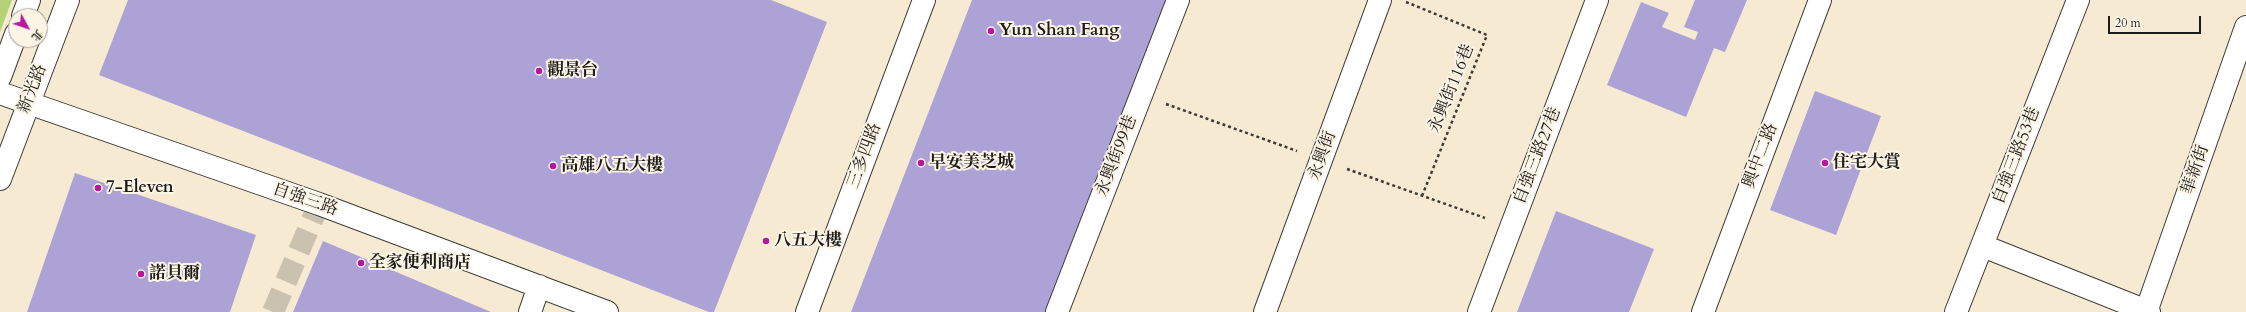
<!DOCTYPE html>
<html>
<head>
<meta charset="utf-8">
<style>
  body { margin:0 }
  #map { position:relative; width:2246px; height:312px; overflow:hidden; background:#f6ead2; font-family:Cardo,"Noto Serif TC",serif }
  canvas { display:block }
  .north { position:absolute; left:8px; top:8px; width:40px; height:40px; box-sizing:border-box; background:#fcf5e5; border:1px solid #a29e95; border-radius:50%; rotate:130deg; font-size:11px; font-weight:700; line-height:16px; text-align:center; color:#1c1c1c }
  .north::after { content:''; display:block; margin:auto; width:14px; height:18px; background:#b5179e; clip-path:polygon(50% 0,100% 100%,50% 72%,0 100%) }
  .scale { position:absolute; left:2108px; top:16px; width:93px; height:18px; box-sizing:border-box; border:2px solid #1c1c1c; border-top:0; padding-left:5px; font-size:12px; line-height:14px; white-space:nowrap; color:#1c1c1c; -webkit-text-stroke:3px #fcf5e5; paint-order:stroke }
</style>
</head>
<body>
<div id="map">
<canvas width="2246" height="312"></canvas>
<div class="north">北</div>
<div class="scale">20 m</div>
</div>
<script>
const context = document.querySelector('canvas').getContext('2d');
context.lineJoin = 'round';
function fillPath(path, color) { context.fillStyle = color; context.fill(path, 'evenodd'); }
const shape = rows => new Path2D(rows.map(r => 'M' + r).join(''));
function strokePath(path, color, width, dash) { context.strokeStyle = color; context.lineWidth = width; context.lineCap = dash ? 'butt' : 'round'; context.setLineDash(dash || []); context.stroke(path); }
function label(font, color, halo, rows, align = 'center') {
  context.font = font + ' Cardo,"Noto Serif TC",serif'; context.lineWidth = 4; context.setLineDash([]); context.textBaseline = 'middle'; context.strokeStyle = halo; context.fillStyle = color; for (const [text, x, y, turn = 0] of rows) {
    context.save(); context.translate(x, y); context.rotate((+turn || 0) * Math.PI / 180); context.textAlign = isNaN(turn) ? turn : align; if (halo) context.strokeText(text, 0, 0); context.fillText(text, 0, 0); context.restore();
  }
}
const green = shape([
  [0,0,12,0,0,32]
]);
const building = shape([
  [128,0,771,0,827,22,714,312,709,312,99,75],
  [972,0,1170,0,1050,312,851,312],
  [1695,0,1747,0,1725,52,1714,48,1686,117,1607,85,1641,2,1669,13,1662,27,1695,40,1698,32,1684,27],
  [1815,91,1881,116,1836,235,1770,210],
  [75,173,256,235,230,312,27,312],
  [1556,211,1654,249,1629,312,1517,312],
  [323,241,491,312,293,312]
]);
const minorTunnel = shape([
  [273,312,319,204]
]);
const path = shape([
  [1406,2,1487,35,1422,196],
  [1166,104,1297,151],
  [1347,169,1485,218]
]);
const minor = shape([
  [23,16,29,0],
  [0,77,16,34],
  [0,93,319,204,607,312],
  [0,179,68,0],
  [1983,246,2149,312],
  [530,312,539,286],
  [807,312,924,0],
  [1057,312,1178,0],
  [1265,312,1380,0],
  [1479,312,1597,0],
  [1703,312,1820,0],
  [1956,312,2078,0],
  [2146,312,2246,27]
]);
const markers = [
  [991,31,4,"#b5179e"],
  [539,71,4,"#b5179e"],
  [921,163,4,"#b5179e"],
  [1825,163,4,"#b5179e"],
  [553,166,4,"#b5179e"],
  [98,188,4,"#b5179e"],
  [766,241,4,"#b5179e"],
  [361,263,4,"#b5179e"],
  [141,274,4,"#b5179e"]
];
const poiNames = [
  ["Yun Shan Fang",999,31],
  ["觀景台",547,71],
  ["早安美芝城",929,163],
  ["住宅大賞",1833,163],
  ["高雄八五大樓",561,166],
  ["7-Eleven",106,188],
  ["八五大樓",774,241],
  ["全家便利商店",369,263],
  ["諾貝爾",149,274]
];
const streetNames = [
  ["新光路",33,89,-69],
  ["永興街116巷",1452,89,-68],
  ["三多四路",865,156,-70],
  ["永興街99巷",1117,156,-69],
  ["永興街",1323,156,-70],
  ["自強三路27巷",1538,156,-69],
  ["興中二路",1761,156,-69],
  ["自強三路53巷",2017,156,-69],
  ["華新街",2196,170,-71],
  ["自強三路",305,200,19]
];
fillPath(green, '#b5d278');
fillPath(building, '#ada2d6');
strokePath(minorTunnel, '#cac1ae', 22, [22, 11]);
strokePath(minor, '#3d3b37', 24);
strokePath(path, '#3d3b37', 2.5, [3, 3]);
strokePath(minor, '#fff', 22);
for (const [x, y, r, color] of markers) { const dot = new Path2D(); dot.arc(x, y, r, 0, 2 * Math.PI); context.fillStyle = color; context.fill(dot); strokePath(dot, '#fcf5e5', 1.5); }
label('bold 17px', '#1c1c1c', '#fcf5e5', poiNames, 'left');
label('17px', '#1c1c1c', '#fcf5e5', streetNames);
</script>
</body>
</html>
